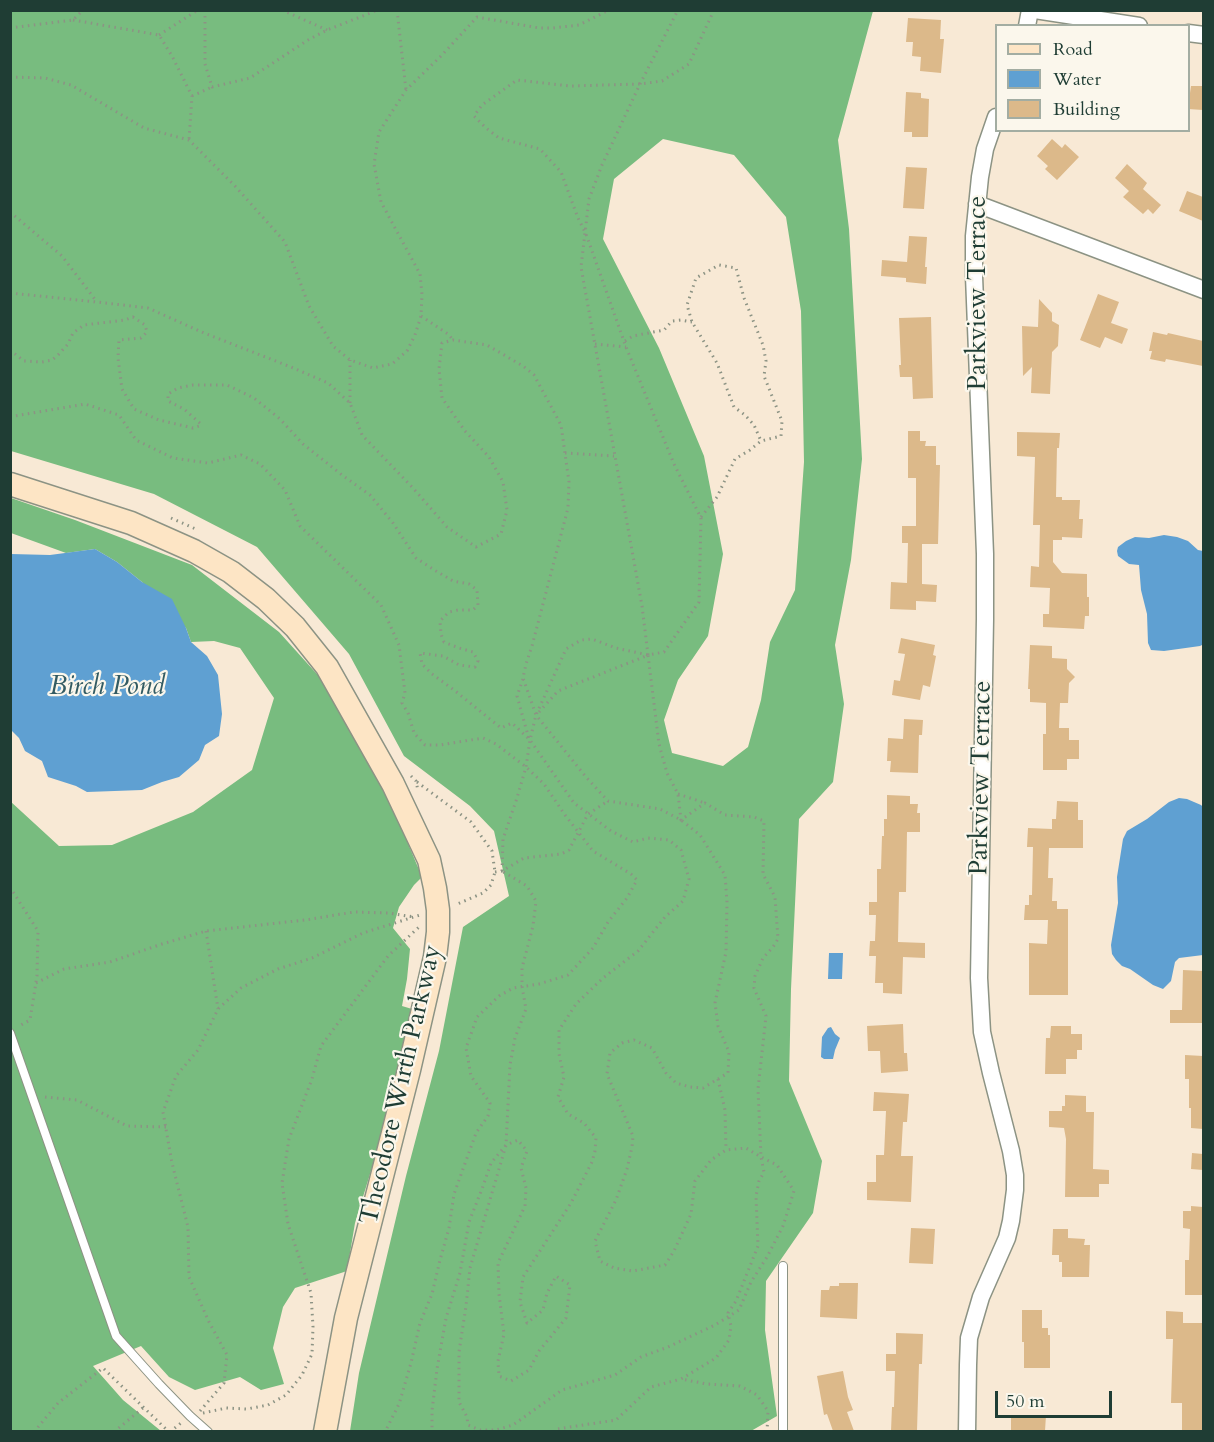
<!DOCTYPE html>
<html>
<head>
<meta charset="utf-8">
<style>
  body { margin:0 }
  #map { position:relative; width:1214px; height:1442px; overflow:hidden; background:#f8e9d5; font-family:Cardo,serif }
  canvas { display:block }
  .frame { position:absolute; inset:0; border:12px solid #1f3d34; pointer-events:none }
  .legend { position:absolute; left:995px; top:24px; width:195px; height:108px; box-sizing:border-box; background:#fbf7ec; border:2px solid #a3ada2; margin:0; padding:8px 10px; list-style:none; font-size:18px; color:#1f3d34 }
  .legend li { display:flex; align-items:center; gap:12px; height:30px }
  .legend b { width:30px; border:2px solid #a3ada2 }
  .scale { position:absolute; left:995px; top:1391px; width:117px; height:27px; box-sizing:border-box; border:3px solid #1f3d34; border-top:0; padding-left:8px; font-size:18px; line-height:21px; white-space:nowrap; color:#1f3d34; -webkit-text-stroke:4px #fbf7ec; paint-order:stroke }
</style>
</head>
<body>
<div id="map">
<canvas width="1214" height="1442"></canvas>
<div class="frame"></div>
<ul class="legend">
<li><b style="height:8px;background:#fde5c5"></b>Road</li>
<li><b style="height:16px;background:#5fa0d2"></b>Water</li>
<li><b style="height:16px;background:#dcb98a"></b>Building</li>
</ul>
<div class="scale">50 m</div>
</div>
<script>
const context = document.querySelector('canvas').getContext('2d');
context.lineJoin = 'round';
function fillPath(path, color) { context.fillStyle = color; context.fill(path, 'evenodd'); }
const shape = rows => new Path2D(rows.map(r => 'M' + r).join(''));
function strokePath(path, color, width, dash) { context.strokeStyle = color; context.lineWidth = width; context.lineCap = dash ? 'butt' : 'round'; context.setLineDash(dash || []); context.stroke(path); }
function label(font, color, halo, rows, align = 'center') {
  context.font = font + ' Cardo,serif'; context.lineWidth = 4.5; context.setLineDash([]); context.textBaseline = 'middle'; context.strokeStyle = halo; context.fillStyle = color; for (const [text, x, y, turn = 0] of rows) {
    context.save(); context.translate(x, y); context.rotate((+turn || 0) * Math.PI / 180); context.textAlign = isNaN(turn) ? turn : align; if (halo) context.strokeText(text, 0, 0); context.fillText(text, 0, 0); context.restore();
  }
}
const forest = shape([
  [10,11,873,11,838,140,849,229,862,459,851,560,835,645,844,704,833,782,799,819,791,989,789,1081,822,1161,813,1213,766,1281,765,1330,777,1416,751,1431,350,1431,359,1373,406,1176,439,1051,463,927,509,896,494,831,470,806,404,756,349,654,257,547,154,494,11,451],
  [663,139,734,155,786,217,801,311,804,462,795,590,770,642,761,700,748,747,723,766,672,753,664,720,678,680,708,636,723,554,704,456,659,348,603,239,614,179],
  [11,498,75,520,192,565,279,632,325,683,378,779,397,817,422,877,414,885,399,907,393,928,410,949,407,979,402,1006,412,1009,389,1112,355,1223,347,1271,295,1288,283,1307,273,1348,284,1384,261,1390,240,1377,195,1390,169,1377,141,1346,93,1366,123,1400,161,1431,11,1431,10,801,59,846,112,845,193,812,252,770,274,698,240,648,214,641,191,642,186,628,142,582,117,562,95,549,66,553,11,533]
]);
const water = shape([
  [1164,535,1177,537,1188,541,1198,550,1203,551,1204,644,1200,646,1164,651,1151,650,1148,643,1147,614,1141,590,1139,565,1129,564,1118,556,1117,551,1118,547,1126,541,1135,537,1149,538],
  [95,549,117,562,142,582,172,599,186,628,191,642,207,656,218,675,222,714,219,736,205,745,199,760,179,777,162,782,142,790,87,792,76,786,48,777,42,761,25,751,19,738,11,730,11,554,50,555],
  [1179,798,1187,799,1201,805,1203,807,1203,955,1179,958,1175,962,1171,981,1163,989,1153,985,1130,969,1122,966,1116,960,1112,954,1111,945,1118,903,1117,877,1123,839,1127,831,1147,819,1169,802],
  [829,953,843,953,842,979,828,979],
  [831,1027,835,1034,840,1038,835,1050,833,1059,824,1059,821,1057,822,1037,828,1028]
]);
const building = shape([
  [908,18,941,20,940,39,944,39,941,73,920,71,921,57,912,56,913,42,906,42],
  [1191,86,1203,86,1203,110,1188,109,1188,92,1190,93],
  [906,92,921,93,921,98,929,99,928,137,912,137,912,132,904,132],
  [1052,139,1062,148,1065,144,1079,157,1057,180,1045,169,1048,166,1037,156],
  [1127,164,1147,183,1143,189,1161,205,1153,214,1148,209,1143,214,1123,197,1129,191,1115,178],
  [906,167,927,168,924,209,903,208],
  [1187,191,1203,197,1203,221,1179,211],
  [909,236,927,237,925,267,927,267,926,284,906,282,906,278,881,276,882,260,907,262],
  [1098,294,1119,302,1111,323,1128,329,1122,344,1105,337,1100,348,1080,340],
  [1039,299,1052,313,1052,321,1059,325,1058,346,1052,352,1050,394,1031,393,1032,367,1023,376,1022,326,1038,327],
  [931,317,933,398,913,399,912,377,900,377,899,365,901,365,899,318],
  [1153,332,1167,335,1168,333,1203,341,1203,366,1166,359,1165,362,1150,359,1152,351,1149,351],
  [908,431,920,431,920,441,926,441,925,446,936,446,936,465,940,465,938,544,922,544,922,584,937,585,936,602,916,601,916,610,890,609,891,582,907,583,908,543,902,543,902,526,916,526,916,478,908,478],
  [1017,432,1060,433,1059,448,1057,448,1056,497,1062,497,1062,500,1080,500,1079,519,1083,519,1082,538,1062,537,1062,540,1053,540,1053,562,1062,573,1087,574,1087,597,1089,597,1089,616,1085,616,1084,629,1043,627,1043,614,1049,614,1050,588,1030,587,1031,566,1039,567,1040,525,1033,525,1035,457,1017,456],
  [901,638,935,645,933,655,936,656,930,687,923,685,920,700,892,695,894,680,900,681,905,654,898,653],
  [1030,645,1052,646,1052,658,1067,659,1067,669,1075,677,1069,683,1068,703,1060,703,1059,728,1069,728,1069,740,1079,740,1079,759,1067,759,1067,770,1043,770,1043,734,1046,734,1046,703,1030,702,1030,689,1028,689],
  [904,719,923,720,922,735,919,735,918,773,890,772,891,761,887,761,888,738,903,739],
  [887,795,910,796,910,804,918,804,917,813,920,813,920,832,907,832,906,892,899,892,898,942,925,943,925,958,903,957,902,994,883,993,883,983,875,983,876,956,869,956,870,941,875,941,876,915,869,915,869,902,877,902,877,869,881,869,882,836,884,836,884,819,887,819],
  [1057,801,1078,802,1078,820,1083,820,1083,848,1049,848,1048,878,1053,878,1052,901,1057,901,1057,909,1068,909,1068,995,1029,995,1029,943,1047,944,1048,920,1024,920,1025,905,1029,905,1029,895,1032,895,1033,847,1027,847,1028,828,1052,829,1052,819,1056,819],
  [1183,970,1203,971,1203,1023,1170,1023,1170,1010,1182,1010],
  [903,1024,904,1053,907,1053,908,1071,881,1073,880,1051,868,1051,867,1026],
  [1051,1026,1071,1026,1071,1034,1082,1034,1082,1050,1077,1050,1077,1059,1066,1059,1066,1074,1045,1074,1046,1038,1050,1038],
  [1185,1055,1203,1056,1203,1129,1191,1128,1191,1108,1189,1108,1189,1079,1185,1079],
  [874,1092,909,1094,907,1122,903,1122,901,1156,913,1156,911,1202,867,1200,867,1182,876,1182,876,1155,884,1155,886,1111,873,1111],
  [1065,1095,1086,1096,1086,1112,1094,1112,1093,1169,1109,1170,1109,1184,1099,1184,1099,1197,1065,1197,1066,1139,1064,1128,1049,1127,1049,1111,1062,1111,1062,1106,1065,1106],
  [1192,1153,1203,1154,1203,1170,1191,1169],
  [1191,1206,1203,1207,1203,1295,1185,1295,1185,1260,1189,1260,1190,1229,1183,1228,1183,1211,1191,1211],
  [911,1228,935,1229,933,1264,909,1263],
  [1053,1229,1068,1229,1068,1238,1085,1239,1084,1245,1090,1245,1089,1277,1062,1277,1062,1262,1059,1262,1059,1255,1052,1255],
  [839,1283,858,1283,857,1319,820,1317,821,1290,829,1290,830,1286,839,1286],
  [1022,1310,1042,1310,1042,1328,1048,1328,1048,1335,1050,1335,1050,1368,1024,1368,1024,1342,1022,1342],
  [1166,1311,1183,1312,1183,1323,1203,1323,1203,1431,1182,1431,1182,1403,1171,1403,1173,1339,1166,1339],
  [896,1333,923,1334,922,1364,919,1364,917,1431,891,1431,892,1407,894,1407,895,1371,886,1371,886,1354,896,1354],
  [843,1371,848,1397,853,1410,847,1412,854,1431,833,1431,827,1414,824,1415,817,1376],
  [1011,1415,1046,1415,1045,1431,1011,1431]
]);
const path = shape([
  [205,10,205,64,212,87,250,78,308,40,327,30,378,10],
  [282,10,327,30],
  [397,10,406,90],
  [714,10,689,64,662,81,640,84,570,86,517,80,482,105,474,116,486,128,499,138,540,149,561,172,578,218,586,234,626,347,674,464,701,518,699,602,664,652,648,655,659,744,667,773,678,794,681,820,705,803,725,815,754,817,764,821,763,874,775,897,778,939,773,947,763,958,755,976,754,988,766,1016,758,1089,761,1157,764,1172,759,1181,756,1196,758,1246,736,1301,728,1313,731,1326,729,1340,716,1358,681,1379,707,1384,740,1386,757,1395,768,1411,767,1432],
  [73,20,159,35,172,56,192,96,189,140],
  [10,28,73,20,83,10],
  [159,35,198,10],
  [10,77,45,78,71,85,144,128,189,140,235,186,285,242,309,306,333,346,350,360,373,368,392,364,407,351,415,335,421,316,422,294,420,274,381,202,374,164,379,132,406,90,442,55,477,17,539,28,553,28,579,25,609,10],
  [192,96,212,87],
  [10,212,62,256,97,302],
  [10,293,97,302,148,308,204,333,291,367,328,383,350,403,362,435,413,488,447,527,476,547,501,534,507,510,503,482,489,457,465,431,442,398,439,369,442,343,453,340,487,345,523,366,534,375,561,425,569,482,568,508,532,646,526,664,523,678,536,715,586,777,608,801,660,809,681,820,700,835,725,875,727,902,726,952,715,1003,718,1026,729,1052,728,1073,703,1088,690,1087,676,1083,666,1073,652,1048,634,1040,622,1043,610,1053,607,1074,633,1136,632,1147,627,1169,616,1200,595,1241,600,1261,614,1268,633,1271,665,1265,674,1251,691,1214,695,1181,711,1160,726,1150,746,1148,761,1157,777,1165,794,1191,783,1226,767,1257,751,1282,739,1310,715,1325,668,1347,641,1357,615,1375,562,1390,513,1425,496,1430,480,1430,468,1425,467,1417,459,1402,459,1352,466,1306,470,1268,506,1145,510,1065,515,1038,526,1009,522,986,522,968,533,926,536,901,527,886,502,871],
  [421,316,448,334,453,340],
  [625,341,633,336,664,330,672,321,681,320,692,322],
  [595,344,626,347],
  [10,350,24,361,42,362,52,360,58,355,68,344,73,333,84,325,125,320,133,317,145,325,147,332,141,338,119,340,118,358,122,389,134,409,159,420,193,428,199,426,201,424,184,409,168,401,168,394,178,388,193,385,227,385,254,398,280,419,303,444,342,475,370,495,393,523,416,558,436,571,453,581,469,584,477,590,478,605,473,610,458,610,449,612,440,621,441,634,444,642,459,648,473,652,478,661,475,667,459,665,443,656,420,653,422,664,432,674,454,690,501,728,512,723,530,740,574,803,611,831,633,842,648,838,669,840,681,850,689,879,683,901,665,917,638,951,603,978,576,1004,559,1030,559,1054,564,1077,558,1097,568,1114,584,1123,596,1138,595,1151,592,1162,571,1203,523,1277,520,1302,527,1323,543,1310,547,1293,556,1276,570,1285,566,1318,539,1351,529,1370,511,1381,499,1376,498,1361,504,1334,499,1294,498,1263,525,1206,526,1188,521,1168,527,1151,518,1140,506,1145,491,1163,482,1189,469,1222,460,1273,446,1318,437,1369,432,1411,432,1432],
  [350,403,350,360],
  [10,416,15,416,85,404,119,415,136,440,173,458,208,463,241,455,260,464,285,490,300,526,381,605,399,645,405,693,402,703,408,713,414,733,425,745,440,745,483,738,496,744,526,767,544,784,565,815,593,851,631,874,637,880,627,898,608,922,593,948,568,975,539,984,513,988,499,996,477,1017,466,1048,471,1076,490,1103,488,1116,476,1133,454,1194,449,1228,440,1260,432,1294,420,1323,411,1363,399,1404,385,1432],
  [565,453,614,456],
  [701,517,717,497,735,459,750,450,761,441,754,425,745,415,734,407,717,363,692,322,687,305,696,278,719,265,736,268,744,298,763,345,766,361,764,376,782,421,781,436,761,441],
  [171,518,198,530],
  [648,655,642,606,581,267,589,199,602,165,640,84,678,10],
  [523,679,517,696,529,739],
  [539,712,558,691,646,656],
  [411,776,416,781,418,791],
  [417,782,471,822,492,851,495,872,491,885,483,893,455,905],
  [678,794,705,803],
  [502,871,503,839,517,798,526,767,530,740,536,715,566,649,581,640,592,639,616,648,648,655],
  [495,872,502,871,524,858,561,854,569,850,588,814,608,801],
  [10,887,38,931,37,976,30,1020,19,1026],
  [206,931,218,1009],
  [36,983,64,969,110,962,162,944,206,931,305,920,354,912,388,913,414,917],
  [718,1079,725,1110,726,1150],
  [45,1097,77,1100,127,1126,166,1127],
  [200,1411,224,1383,227,1355,209,1322,189,1277,188,1227,172,1163,163,1112,176,1076,198,1050,218,1009,241,988,278,969,312,958,363,933,420,915],
  [203,1413,226,1408,247,1409,268,1405,286,1395,302,1375,312,1354,313,1327,311,1293,288,1224,282,1183,289,1139,312,1079,321,1046,388,956,419,927],
  [34,1432,58,1403,103,1368,169,1432],
  [114,1432,144,1407],
  [170,1432,181,1423],
  [553,1432,557,1429,616,1420,651,1387,681,1379]
]);
const lane = shape([
  [10,1033,116,1336,159,1384,190,1416,208,1432],
  [783,1266,783,1432]
]);
const street = shape([
  [1035,10,1139,26],
  [1027,26,1030,10],
  [1188,33,1204,35],
  [977,204,1204,290],
  [967,1432,968,1365,969,1338,981,1297,1007,1238,1011,1221,1015,1190,1015,1175,1011,1151,991,1073,982,1032,979,978,985,619,985,554,974,276,974,236,980,177,985,149,996,117]
]);
const secondary = shape([
  [10,484,131,523,194,551,231,572,266,599,295,627,327,667,393,784,429,860,435,888,438,910,438,932,435,957,409,1070,346,1318,325,1432]
]);
const streetNames = [
  ["Parkview Terrace",979,293,-90],
  ["Parkview Terrace",982,778,-89],
  ["Theodore Wirth Parkway",402,1085,-77]
];
const waterNames = [
  ["Birch Pond",107,688]
];
fillPath(forest, '#78bc7f');
fillPath(water, '#5fa0d2');
fillPath(building, '#dcb98a');
strokePath(lane, '#8c9384', 10);
strokePath(street, '#8c9384', 19);
strokePath(secondary, '#8c9384', 25);
strokePath(path, '#8c9384', 3, [1.5, 4.5]);
strokePath(lane, '#fff', 8);
strokePath(street, '#fff', 16);
strokePath(secondary, '#fde5c5', 22);
label('26px', '#1f3d34', '#fbf7ec', streetNames);
label('italic 27px', '#325b63', '#fbf7ec', waterNames);
</script>
</body>
</html>
